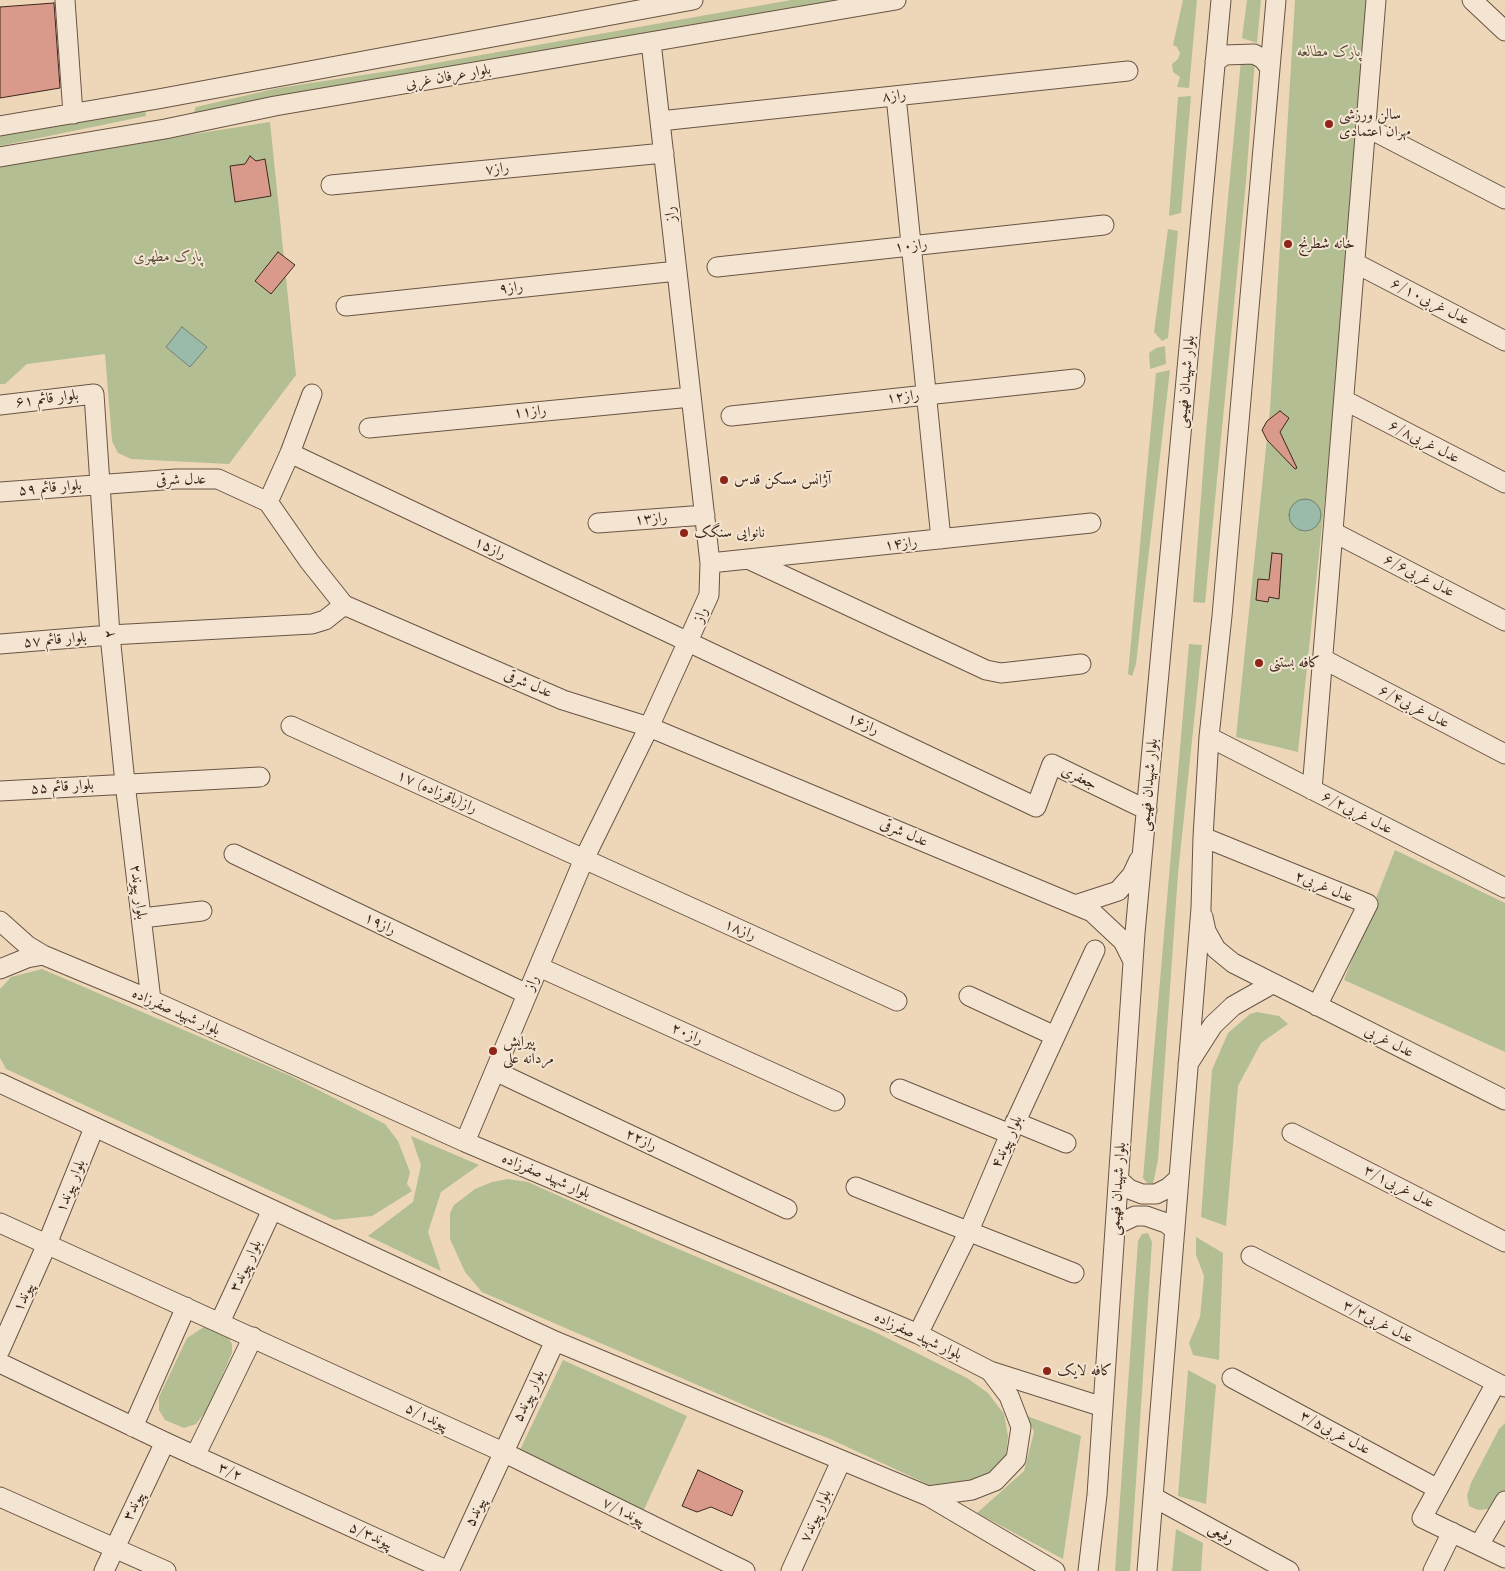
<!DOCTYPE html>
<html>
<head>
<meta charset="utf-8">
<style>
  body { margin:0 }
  canvas { display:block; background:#edd7b8 }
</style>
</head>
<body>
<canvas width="1505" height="1571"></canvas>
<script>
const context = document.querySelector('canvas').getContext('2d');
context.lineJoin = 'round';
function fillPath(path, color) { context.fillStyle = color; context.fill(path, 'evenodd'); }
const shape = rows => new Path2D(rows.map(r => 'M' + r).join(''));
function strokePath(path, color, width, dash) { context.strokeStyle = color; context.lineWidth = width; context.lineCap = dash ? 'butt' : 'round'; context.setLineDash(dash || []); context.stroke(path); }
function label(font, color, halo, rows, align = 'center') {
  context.font = font + ' "Old Standard TT",Amiri,serif'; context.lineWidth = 4; context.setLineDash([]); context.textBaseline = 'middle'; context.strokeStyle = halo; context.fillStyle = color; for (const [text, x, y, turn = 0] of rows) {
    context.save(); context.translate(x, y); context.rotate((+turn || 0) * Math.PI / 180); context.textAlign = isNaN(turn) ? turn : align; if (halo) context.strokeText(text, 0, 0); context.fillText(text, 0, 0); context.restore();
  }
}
const green = shape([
  [791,0,858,0,192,116,196,107,278,88,402,69],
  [1183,0,1197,0,1189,88,1177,87,1180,77,1173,72,1172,64,1178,59,1180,53,1177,47,1173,45],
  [1247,0,1261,0,1257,43,1242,38],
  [1295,0,1370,0,1347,290,1298,752,1236,737,1270,409],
  [1255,59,1246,182,1205,603,1193,602,1206,432,1241,60],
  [1191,96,1181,213,1169,216,1178,97],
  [145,109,146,116,0,146,0,134],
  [270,122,296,375,229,464,131,459,118,453,112,441,105,354,27,364,5,384,0,384,0,165],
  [1168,229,1178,231,1168,338,1162,341,1154,332],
  [1165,346,1166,364,1150,369,1149,353,1156,348],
  [1170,370,1136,664,1132,676,1128,674,1156,373],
  [1189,644,1202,645,1178,874,1158,1160,1153,1184,1147,1183,1143,1178],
  [1395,850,1505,903,1505,1052,1344,980],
  [42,969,291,1076,385,1124,398,1141,410,1172,407,1184,412,1191,372,1216,334,1220,6,1069,0,1058,0,989,11,977],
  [1257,1012,1279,1016,1288,1024,1261,1043,1238,1086,1226,1226,1201,1217,1212,1070,1228,1033,1250,1014],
  [411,1136,479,1165,441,1192,428,1232,441,1271,368,1236,413,1202,421,1165],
  [508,1179,528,1182,657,1240,875,1332,967,1378,988,1393,1004,1414,1008,1436,1006,1456,983,1479,938,1489,828,1438,781,1421,482,1292,465,1272,450,1239,450,1213,454,1205,475,1189,492,1182],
  [1148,1233,1152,1242,1130,1571,1115,1571,1138,1241,1142,1234],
  [1196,1237,1223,1253,1219,1360,1193,1355,1189,1343,1200,1317,1204,1276,1196,1255],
  [204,1327,227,1334,232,1344,232,1353,207,1410,196,1424,184,1428,165,1420,159,1410,159,1397,187,1338],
  [563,1360,687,1416,642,1514,517,1456],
  [1188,1370,1216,1385,1206,1504,1178,1496],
  [1027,1416,1081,1436,1063,1559,977,1513,1024,1471,1034,1432],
  [1505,1423,1505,1491,1496,1506,1489,1509,1478,1510,1469,1506,1467,1496,1471,1483,1499,1429],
  [1176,1529,1203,1543,1201,1571,1172,1571]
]);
const water = shape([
  [182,327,207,347,190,367,166,347,182,327],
  '1289 515a16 16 0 1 1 32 0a16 16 0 1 1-32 0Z'
]);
const building = shape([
  [54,3,60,88,0,98,0,7,54,3],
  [250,156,256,161,265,159,271,196,235,202,230,166,245,164,250,156],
  [278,252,295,265,271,294,255,281,278,252],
  [1280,411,1289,418,1280,432,1297,468,1295,469,1267,440,1262,430,1267,421,1280,411],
  [1272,553,1282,554,1279,599,1269,597,1268,602,1256,600,1258,579,1269,580,1272,553],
  [698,1470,743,1491,732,1516,711,1507,697,1512,682,1506,698,1470]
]);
const minor = shape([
  [65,0,73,114],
  [1472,0,1505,31],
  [1215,62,1225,55,1254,54,1263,59,1270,68],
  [896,96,941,539],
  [660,121,1128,71],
  [0,126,158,99,693,0],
  [1366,127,1505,199],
  [0,157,165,129,275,106,896,0],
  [331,185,664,153],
  [1355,263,1505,341],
  [717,267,1104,225],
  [346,306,677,271],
  [1344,400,1505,483],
  [0,405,94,394,110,635,125,783,151,1000],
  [731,416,1075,379],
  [369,428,691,397],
  [290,453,1036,807,1052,764,1147,810],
  [0,492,176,479,218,479,268,502,309,561,344,605,563,700,649,727,1092,912,1123,941,1133,961],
  [268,502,290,453,312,394],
  [598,523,705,515],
  [1333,532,1505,621],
  [750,560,986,670,1001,673,1081,664],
  [710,563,1091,523],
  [0,644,110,635,312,624,325,620,344,605],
  [1323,659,1505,754],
  [291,726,897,1001],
  [1209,737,1505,888],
  [1312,790,1376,0],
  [0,791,260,777],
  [1203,837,1368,904,1317,1006],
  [234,854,527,994],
  [1075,905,1118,891,1132,875,1139,860],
  [1203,917,1206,931,1216,949,1233,963,1505,1100],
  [142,918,202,911],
  [0,921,28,946,43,955,151,1000,465,1142,918,1334,990,1371,1103,1407],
  [539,967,835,1101],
  [0,969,27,958,43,955],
  [969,996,1055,1036],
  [1188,1064,1213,1025,1233,1006,1272,984],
  [495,1071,787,1209],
  [0,1083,555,1341,928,1496,1055,1571],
  [900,1089,1010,1134],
  [1015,1122,1066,1143],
  [1292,1133,1505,1242],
  [465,1142,584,859,649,727,709,595,710,563,651,42],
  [1119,1180,1129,1189,1142,1194,1156,1194,1168,1188,1178,1179],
  [856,1187,1074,1273],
  [0,1223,503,1452,745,1571],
  [1116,1225,1135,1216,1146,1216,1166,1223,1175,1230],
  [1251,1256,1505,1387],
  [220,1322,272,1210],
  [918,1334,968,1233,1010,1134,1095,950],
  [0,1350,47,1244,94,1128],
  [0,1363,165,1442,448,1571],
  [1232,1378,1438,1489],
  [1496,1383,1422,1518,1505,1558],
  [133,1427,186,1307],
  [195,1456,253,1337],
  [928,1496,972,1490,995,1481,1016,1459,1021,1427,1009,1396,990,1371],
  [0,1497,166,1571],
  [1153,1497,1289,1571],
  [1479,1545,1505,1501],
  [104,1571,165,1442],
  [449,1571,555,1341],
  [791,1571,841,1461],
  [1088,1571,1097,1495,1135,933,1221,0],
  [1147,1571,1201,908,1203,837,1209,737,1222,616,1276,0],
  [1433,1571,1452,1532]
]);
const markers = [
  [1329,124,5,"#8f2418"],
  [1288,244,5,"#8f2418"],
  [724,480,5,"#8f2418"],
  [684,533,5,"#8f2418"],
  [1259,663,5,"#8f2418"],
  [493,1051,5,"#8f2418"],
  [1047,1371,5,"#8f2418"]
];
const parkNames = [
  ["پارک مطالعه",1329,52],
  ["پارک مطهری",168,257]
];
const streetNames = [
  ["بلوار عرفان غربی",448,77,-10],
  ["راز۸",894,96,-6],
  ["راز۷",497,169,-6],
  ["راز",671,214,-96],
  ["راز۱۰",911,246,-6],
  ["راز۹",511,288,-6],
  ["۶/۱۰عدل غربی",1430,302,27],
  ["بلوار شهیدان فهیمی",1186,382,-85],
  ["راز۱۲",903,397,-6],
  ["بلوار قائم ۶۱",47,399,-7],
  ["راز۱۱",530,412,-5],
  ["۶/۸عدل غربی",1424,442,27],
  ["عدل شرقی",181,480,-1],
  ["بلوار قائم ۵۹",50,488,-5],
  ["راز۱۳",651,519,-5],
  ["راز۱۴",901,544,-6],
  ["راز۱۵",490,548,25],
  ["۶/۶عدل غربی",1419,576,27],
  ["راز",701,615,-67],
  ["۲",110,634,-95],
  ["بلوار قائم ۵۷",55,640,-5],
  ["عدل شرقی",528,684,23],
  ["۶/۴عدل غربی",1414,707,27],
  ["راز۱۶",863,724,25],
  ["جعفری",1079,778,26],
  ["بلوار شهیدان فهیمی",1149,785,-85],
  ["بلوار قائم ۵۵",62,787,-4],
  ["۱۷ راز(باقرزاده)",437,792,24],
  ["۶/۲عدل غربی",1357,813,27],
  ["عدل شرقی",904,833,23],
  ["عدل غربی۲",1324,887,22],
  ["بلوار پیوند۲",138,892,83],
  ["راز۱۹",380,924,26],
  ["راز۱۸",740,930,24],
  ["راز",532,983,-66],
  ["بلوار شهید صفرزاده",176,1012,24],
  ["راز۲۰",687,1034,24],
  ["عدل غربی",1389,1042,27],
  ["راز۲۲",641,1140,25],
  ["بلوار پیوند۴",1007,1142,-66],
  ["بلوار شهید صفرزاده",546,1176,23],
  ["بلوار پیوند۱",71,1186,-68],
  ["عدل غربی۳/۱",1399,1187,27],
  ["بلوار شهیدان فهیمی",1118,1189,-86],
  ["بلوار پیوند۳",246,1266,-65],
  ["پیوند۱",24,1297,-66],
  ["عدل غربی۳/۳",1378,1322,27],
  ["بلوار شهید صفرزاده",918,1336,25],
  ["بلوار پیوند۵",529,1396,-65],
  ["پیوند۵/۱",427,1417,25],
  ["عدل غربی۳/۵",1335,1433,28],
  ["۳/۲",230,1472,25],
  ["پیوند۳",134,1506,-65],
  ["پیوند۵",476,1512,-66],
  ["پیوند۷/۱",624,1512,26],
  ["بلوار پیوند۷",816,1516,-66],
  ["رفیعی",1221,1534,29],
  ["پیوند۵/۳",371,1536,24]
];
const poiNames = [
  ["سالن ورزشی",1339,115],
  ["مهران اعتمادی",1339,132],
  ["خانه شطرنج",1298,244],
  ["آژانس مسکن قدس",734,480],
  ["نانوایی سنگک",694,533],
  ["کافه بستنی",1269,663],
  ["پیرایش",503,1042],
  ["مردانه علی",503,1059],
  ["کافه لایک",1057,1371]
];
fillPath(green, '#b3bf93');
fillPath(water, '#9abaaa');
strokePath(water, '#758072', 1);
fillPath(building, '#d99a8c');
strokePath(building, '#3e281d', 1);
strokePath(minor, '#6a5444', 21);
strokePath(minor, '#f3e5d1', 19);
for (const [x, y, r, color] of markers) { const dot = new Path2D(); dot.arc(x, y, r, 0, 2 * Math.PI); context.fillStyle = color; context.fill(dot); strokePath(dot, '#f3e5d1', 2); }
label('italic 15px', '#5b4e3a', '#f3e5d1', parkNames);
label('15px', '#3e281d', '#f3e5d1', streetNames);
label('15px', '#3e281d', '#f3e5d1', poiNames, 'left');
</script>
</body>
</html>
